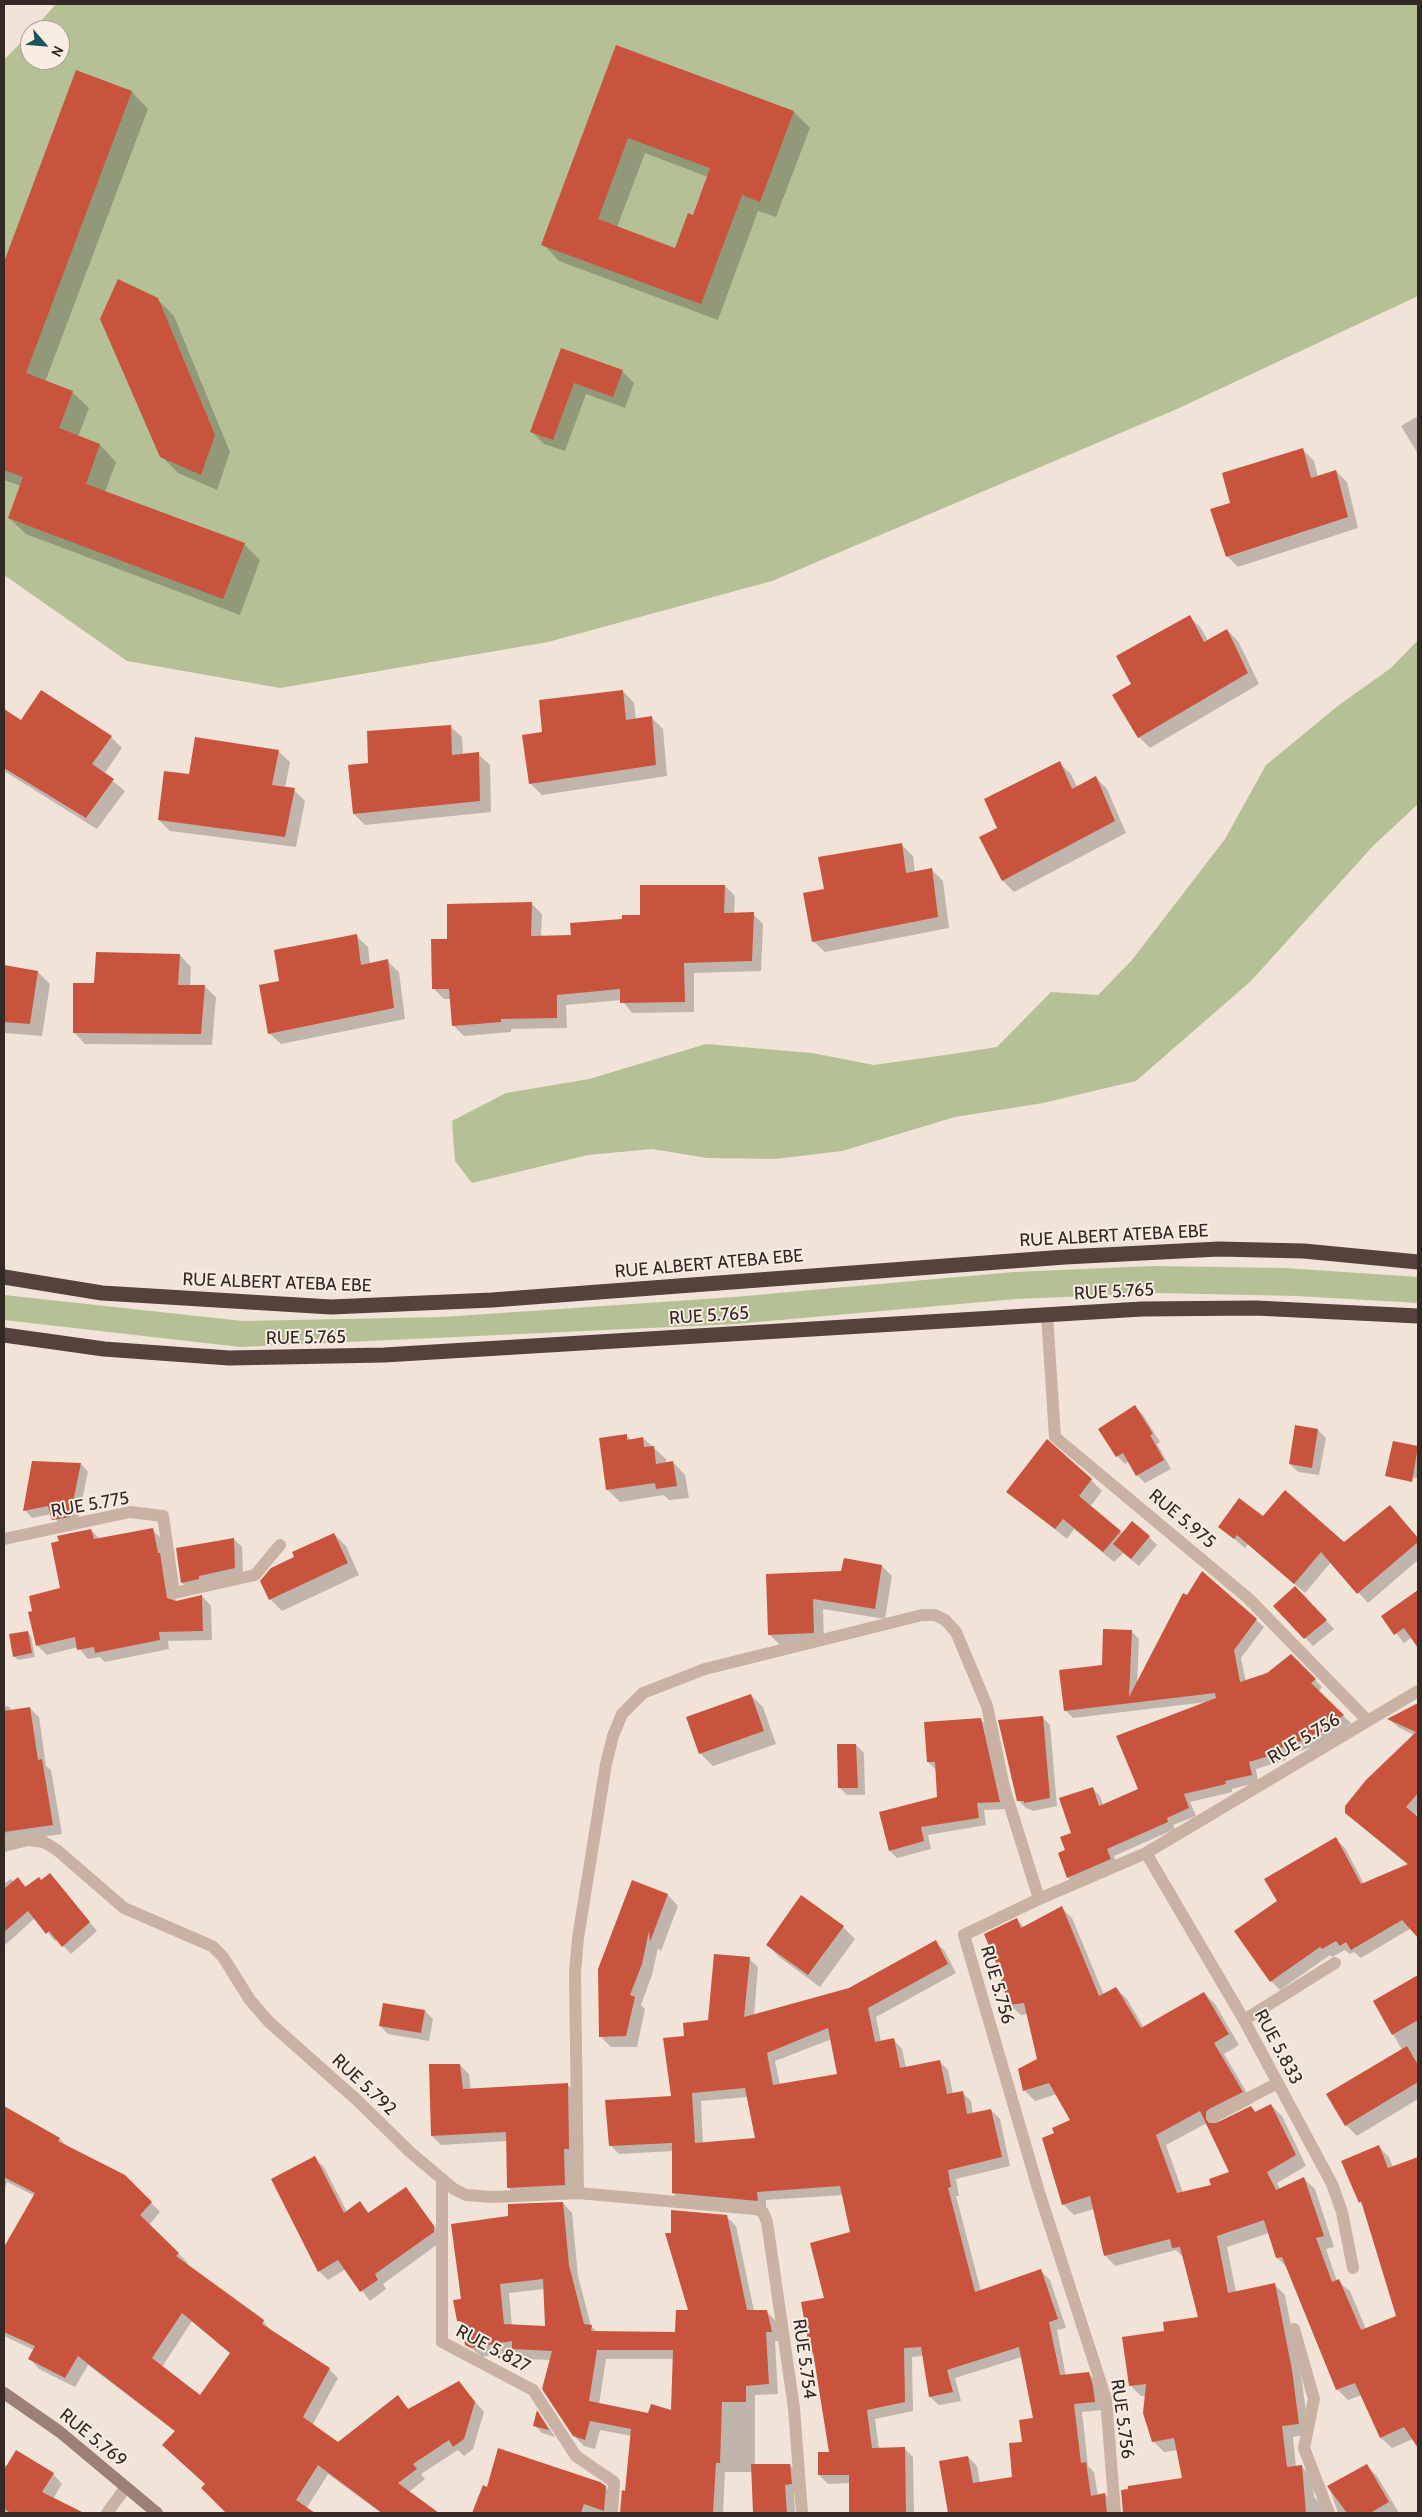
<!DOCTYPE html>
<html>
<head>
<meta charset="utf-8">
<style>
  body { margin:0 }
  #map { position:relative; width:1422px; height:2517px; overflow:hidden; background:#f1e3d7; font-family:Cabin,sans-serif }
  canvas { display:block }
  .frame { position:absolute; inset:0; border:5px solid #342925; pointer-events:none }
  .north { position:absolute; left:20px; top:20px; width:50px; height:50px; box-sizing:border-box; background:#f9ede3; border:1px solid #aa9f97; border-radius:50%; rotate:117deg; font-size:14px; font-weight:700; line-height:20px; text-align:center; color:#342925 }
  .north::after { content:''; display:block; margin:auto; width:18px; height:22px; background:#1a5655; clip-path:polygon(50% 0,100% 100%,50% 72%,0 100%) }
</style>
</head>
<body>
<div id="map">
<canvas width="1422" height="2517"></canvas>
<div class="frame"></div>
<div class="north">N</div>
</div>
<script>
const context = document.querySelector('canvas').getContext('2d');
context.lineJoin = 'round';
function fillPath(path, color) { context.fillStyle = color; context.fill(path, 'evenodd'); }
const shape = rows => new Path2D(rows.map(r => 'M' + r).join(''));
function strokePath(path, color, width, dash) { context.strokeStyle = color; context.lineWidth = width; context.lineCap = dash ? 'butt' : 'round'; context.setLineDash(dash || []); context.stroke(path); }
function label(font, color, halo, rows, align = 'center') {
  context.font = font + ' Cabin,sans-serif'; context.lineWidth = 4; context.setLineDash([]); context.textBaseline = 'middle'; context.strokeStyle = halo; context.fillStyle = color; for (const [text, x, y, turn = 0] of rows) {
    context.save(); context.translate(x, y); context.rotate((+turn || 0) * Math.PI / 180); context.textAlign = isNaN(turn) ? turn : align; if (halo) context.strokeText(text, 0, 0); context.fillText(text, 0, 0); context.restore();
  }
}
const green = shape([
  [56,4,1418,4,1418,296,1177,409,772,581,548,642,280,688,127,661,4,575,4,60,30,33,30,60,60,60,60,30,33,30],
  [1418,640,1418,804,1373,846,1251,981,1136,1081,1043,1103,955,1117,842,1151,775,1159,707,1158,652,1149,588,1155,472,1183,455,1161,452,1121,506,1093,589,1079,706,1044,812,1053,874,1065,952,1054,997,1047,1051,992,1098,995,1132,960,1225,839,1266,765,1339,705,1391,668],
  [1153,1266,1285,1268,1418,1277,1418,1303,1297,1296,1158,1293,1016,1299,735,1324,240,1347,4,1320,4,1295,243,1321,443,1317,734,1297,1014,1272]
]);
const shadow = shape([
  [617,46,794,112,810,128,776,217,758,211,718,320,559,261,543,244],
  [645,153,708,177,694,216,676,250,617,227],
  [77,72,132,92,148,109,45,382,72,392,89,408,78,437,100,445,116,462,105,492,244,544,260,560,240,615,26,534,9,518,21,486,4,480,4,265],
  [157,299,174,316,230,452,217,490,178,473,162,457],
  [562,349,622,371,634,383,625,408,586,394,565,451,544,444,531,431],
  [1418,416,1418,454,1401,426],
  [1303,450,1314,461,1318,477,1336,471,1347,482,1358,528,1238,567,1227,556,1232,504],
  [1190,617,1201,628,1208,641,1227,630,1238,641,1259,684,1150,748,1139,737,1132,685],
  [623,691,634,703,636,720,652,718,663,729,667,776,542,795,530,783,544,733],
  [4,710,21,722,111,737,122,748,104,774,125,791,97,829,4,771],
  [450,726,462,737,463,755,478,754,490,765,491,812,365,825,354,814,349,766,370,764],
  [278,751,290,762,285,788,294,790,305,801,296,847,170,831,159,820,190,775],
  [1059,763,1071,774,1077,787,1096,778,1107,789,1126,833,1014,892,1003,881,980,838,999,828],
  [902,845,913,856,915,873,932,870,943,881,949,928,825,952,813,941,825,890],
  [725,886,735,896,734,914,753,914,763,924,761,971,694,973,694,1012,632,1013,622,1000,566,1005,567,1028,511,1029,511,1032,464,1036,454,1026,451,999,444,999,434,989,448,940,531,903,542,914,541,937,572,936,641,916],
  [356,936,368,947,370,964,387,961,399,972,405,1019,281,1044,269,1033,280,982],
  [180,955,191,967,190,986,204,986,216,997,212,1045,85,1044,74,1032,95,985],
  [4,967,38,972,50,984,42,1036,4,1033],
  [1135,1407,1143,1415,1160,1442,1157,1444,1171,1469,1145,1483,1137,1475,1129,1461,1125,1464,1117,1456],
  [1318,1430,1326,1438,1319,1475,1298,1472,1290,1464],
  [626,1435,631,1440,643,1438,666,1459,666,1463,673,1462,685,1475,689,1498,669,1500,664,1495,620,1502,607,1489],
  [1394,1442,1418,1448,1418,1478,1395,1477],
  [81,1464,88,1472,77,1524,62,1528,52,1514,32,1518,25,1510],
  [1091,1480,1102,1491,1090,1507,1123,1534,1149,1537,1157,1545,1139,1566,1123,1553,1114,1562,1074,1529,1067,1539,1008,1492],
  [1390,1507,1418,1538,1418,1560,1368,1603,1331,1562,1305,1593,1248,1544,1245,1548,1220,1527,1263,1517,1344,1543],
  [91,1530,101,1540,152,1530,162,1539,169,1564,176,1602,202,1596,211,1606,212,1640,168,1641,169,1649,105,1662,100,1657,88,1659,78,1647,47,1655,37,1645],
  [334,1534,346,1546,359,1575,282,1611,270,1599,296,1558],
  [234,1539,242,1547,243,1576,190,1591,182,1583],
  [882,1566,892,1576,885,1619,823,1609,824,1643,780,1645,769,1634,842,1573],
  [1418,1591,1418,1646,1412,1637,1404,1643,1383,1617],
  [1303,1596,1334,1629,1313,1646,1275,1606],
  [1256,1620,1264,1627,1241,1658,1246,1682,1268,1674,1291,1655,1322,1687,1318,1692,1351,1723,1324,1743,1285,1756,1286,1760,1256,1769,1258,1782,1232,1789,1232,1792,1190,1802,1196,1816,1173,1825,1175,1829,1114,1856,1118,1867,1076,1885,1068,1877,1066,1851,1092,1788,1100,1796,1103,1805,1140,1790,1207,1702,1073,1718,1065,1710,1131,1631,1139,1639,1137,1685],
  [28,1632,31,1636,35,1657,18,1660,14,1656],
  [751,1695,763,1707,776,1744,713,1766,701,1754,688,1717],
  [8,1706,13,1711,30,1708,39,1717,46,1766,51,1770,62,1834,9,1842,4,1837,4,1707],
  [1418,1706,1418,1812,1415,1816,1418,1819,1418,1910,1414,1912,1418,1917,1418,1924,1361,1958,1354,1952,1350,1954,1345,1950,1332,1957,1330,1955,1280,1990,1271,1981,1278,1901,1336,1839,1345,1848,1364,1884,1408,1865,1346,1813,1414,1735,1398,1727,1389,1719],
  [1042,1717,1050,1725,1057,1806,1033,1811,1026,1808,1018,1800],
  [981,1720,989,1728,1007,1809,984,1810,986,1825,928,1835,931,1849,897,1858,890,1851,938,1798,936,1770,928,1762],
  [856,1745,864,1753,865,1795,847,1795,839,1787],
  [11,1879,14,1882,18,1879,27,1887,41,1881,57,1882,97,1931,71,1954,57,1939,55,1941,35,1918,4,1946,4,1884],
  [668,1895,678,1906,661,1951,658,1948,652,1975,641,2005,645,2009,637,2047,611,2047,600,2036,599,1970],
  [1062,1908,1072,1918,1104,1995,1116,1988,1127,1999,1144,2028,1204,1993,1215,2004,1239,2045,1224,2054,1253,2103,1220,2120,1214,2126,1251,2107,1257,2113,1271,2105,1282,2116,1306,2166,1277,2183,1280,2189,1304,2179,1315,2189,1334,2247,1326,2249,1337,2281,1350,2291,1366,2329,1397,2316,1364,2206,1360,2202,1379,2147,1389,2157,1393,2167,1418,2159,1418,2447,1413,2439,1392,2448,1381,2438,1362,2395,1348,2400,1337,2389,1288,2268,1277,2258,1269,2233,1227,2247,1236,2292,1274,2284,1285,2295,1302,2382,1309,2434,1293,2437,1296,2467,1301,2466,1312,2477,1314,2497,1323,2506,1326,2513,1129,2513,1124,2509,1184,2479,1178,2450,1164,2452,1153,2441,1146,2396,1141,2396,1131,2386,1166,2332,1200,2318,1184,2258,1176,2250,1115,2266,1105,2255,1094,2209,1074,2215,1063,2204,1056,2134,1072,2121,1057,2094,1035,2101,1024,2090,1039,2060,1028,2014,1021,2015,1010,2005,1017,1920,1024,1927],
  [1207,2123,1230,2172,1213,2186,1183,2193,1166,2145],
  [843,1927,855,1939,820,1987,779,1957,767,1944],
  [935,1942,944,1950,956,1973,876,2017,881,2042,894,2040,902,2049,906,2068,939,2061,948,2070,953,2094,962,2092,971,2101,973,2114,991,2110,1000,2119,1010,2166,956,2179,959,2196,956,2196,981,2291,1041,2271,1050,2280,1066,2328,1057,2330,1066,2376,1088,2373,1097,2382,1103,2410,1082,2412,1088,2466,1094,2472,1098,2496,1105,2494,1114,2503,1114,2513,949,2513,941,2462,968,2457,977,2466,980,2483,1014,2478,1023,2443,1034,2420,1022,2357,955,2378,961,2401,939,2405,930,2397,923,2356,912,2357,913,2411,875,2419,879,2449,904,2448,913,2457,914,2513,850,2513,850,2483,828,2484,819,2475,830,2453,815,2357,811,2352,825,2299,852,2233,844,2195,766,2200,766,2209,682,2202,673,2193,674,2151,619,2154,610,2145,672,2097,685,2037,709,2022,749,1959,758,1967,754,2016,849,1989],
  [832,2039,839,2075,780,2085,775,2061],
  [748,2097,756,2139,703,2143,701,2101],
  [1418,1976,1418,2099,1357,2136,1346,2125,1402,2050,1375,2002],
  [425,2011,433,2019,429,2041,388,2034,380,2026],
  [460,2065,469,2074,471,2090,568,2085,577,2094,574,2194,518,2197,509,2188,507,2141,441,2145,432,2136],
  [4,2107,60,2139,69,2148,125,2176,160,2212,149,2225,188,2263,186,2265,263,2321,272,2332,329,2369,338,2378,312,2426,338,2444,397,2397,409,2410,459,2382,484,2412,473,2449,464,2456,458,2450,421,2474,425,2479,409,2492,437,2513,381,2513,328,2474,306,2509,313,2513,228,2513,203,2488,207,2485,176,2432,88,2365,75,2387,39,2369,30,2359,34,2350,4,2336,4,2249,35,2196,7,2182,4,2190],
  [192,2321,231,2354,200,2397,162,2367],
  [314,2158,324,2167,347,2212,360,2203,370,2214,406,2189,442,2236,442,2241,383,2284,386,2289,370,2301,346,2269,328,2280,319,2271],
  [563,2203,572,2213,578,2276,591,2326,598,2333,677,2333,690,2312,672,2234,726,2216,736,2226,754,2311,766,2311,776,2321,781,2341,775,2341,778,2394,755,2395,755,2466,790,2465,799,2475,801,2493,794,2494,795,2513,754,2513,752,2472,725,2472,723,2513,621,2513,623,2491,626,2492,632,2436,600,2430,595,2449,584,2446,574,2436,551,2360,523,2359,515,2351,482,2357,466,2344,463,2325,458,2320,463,2300,509,2217],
  [545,2289,546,2327,512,2326,509,2293],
  [606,2359,674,2359,672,2411,649,2415,599,2405],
  [537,2413,544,2420,555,2437,542,2433,534,2425],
  [4,2465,53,2474,62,2484,53,2499,84,2513,4,2513],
  [1367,2466,1377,2476,1399,2513,1338,2513,1329,2487],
  [484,2487,605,2487,615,2497,614,2513,474,2513]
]);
const building = shape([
  [616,45,794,111,760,202,742,195,701,304,541,245],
  [628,138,710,168,693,215,688,213,675,248,598,219],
  [76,70,132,91,26,373,73,391,59,428,100,444,86,484,245,543,223,599,8,518,23,477,4,470,4,262],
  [118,279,158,298,215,435,201,475,160,457,100,319],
  [561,348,623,370,613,397,574,383,553,440,530,432],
  [1303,448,1311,478,1336,470,1348,517,1226,557,1210,509,1230,503,1222,473],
  [1190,615,1204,642,1227,629,1248,673,1138,738,1112,695,1131,684,1116,656],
  [41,690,112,736,92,764,114,779,86,818,4,768,4,709,21,720],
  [623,690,626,720,652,716,656,765,529,784,522,735,542,732,539,700],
  [451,725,452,755,479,752,480,801,353,814,348,765,368,763,367,731],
  [195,737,279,750,272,785,295,788,285,837,158,820,164,771,189,774],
  [1060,761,1072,789,1096,776,1115,821,1002,881,979,837,997,828,984,799],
  [902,843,906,873,932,868,938,917,812,942,803,893,824,889,818,857],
  [640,885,725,885,724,913,754,912,752,961,684,963,685,1002,620,1003,620,989,557,995,557,1018,501,1019,501,1022,452,1026,449,989,432,989,431,939,447,939,447,904,532,902,531,936,571,935,570,923,622,919,622,915,640,915],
  [357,934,361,965,388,959,394,1008,268,1034,259,985,279,981,274,950],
  [96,952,180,954,178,985,205,985,201,1034,73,1033,73,983,94,983],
  [4,965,38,971,30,1024,4,1022],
  [1135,1405,1153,1434,1150,1435,1164,1460,1136,1476,1123,1453,1116,1457,1098,1429],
  [1295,1425,1318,1429,1312,1468,1289,1464],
  [627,1434,627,1440,643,1437,644,1447,654,1446,656,1464,673,1461,677,1486,656,1489,655,1483,606,1490,599,1438],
  [1047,1439,1092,1479,1079,1496,1121,1531,1103,1552,1063,1519,1055,1529,1006,1492],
  [1393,1441,1418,1446,1412,1482,1385,1476],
  [32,1461,81,1463,70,1517,52,1520,48,1506,23,1511],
  [1285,1490,1344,1542,1390,1505,1418,1538,1418,1542,1357,1594,1321,1552,1294,1584,1237,1535,1234,1539,1218,1527,1239,1498,1263,1516],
  [1132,1521,1150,1536,1131,1559,1113,1544],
  [153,1528,158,1553,160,1553,167,1598,176,1601,202,1595,203,1631,159,1632,160,1640,95,1653,94,1647,77,1650,75,1637,36,1646,28,1612,32,1611,29,1596,60,1588,51,1543,59,1541,57,1536,91,1529,94,1539],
  [334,1533,348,1563,269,1600,260,1581,271,1568,294,1557,292,1552],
  [234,1538,235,1568,199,1576,199,1579,181,1583,176,1548],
  [844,1558,882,1565,875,1609,813,1599,814,1633,768,1635,766,1574,841,1571],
  [1202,1571,1257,1619,1234,1650,1240,1682,1267,1673,1291,1654,1316,1679,1311,1683,1344,1715,1316,1736,1278,1749,1279,1753,1249,1762,1252,1775,1225,1781,1226,1784,1184,1794,1189,1808,1167,1818,1168,1822,1107,1849,1111,1859,1067,1878,1058,1853,1065,1850,1060,1837,1071,1833,1059,1798,1093,1787,1099,1806,1138,1789,1116,1736,1216,1698,1215,1693,1064,1711,1059,1670,1102,1665,1103,1629,1132,1630,1129,1697,1183,1593,1187,1595],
  [1295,1586,1327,1620,1304,1639,1273,1606],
  [1418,1590,1418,1648,1404,1628,1394,1635,1381,1616],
  [28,1631,32,1653,13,1657,9,1634],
  [751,1694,764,1731,699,1754,686,1717],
  [1418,1703,1418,1793,1406,1807,1418,1817,1418,1938,1402,1920,1351,1950,1346,1942,1340,1946,1336,1941,1322,1949,1320,1947,1270,1982,1234,1931,1277,1901,1264,1879,1336,1837,1361,1884,1408,1864,1345,1813,1345,1806,1366,1780,1416,1732,1387,1719],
  [30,1707,38,1760,42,1759,53,1825,4,1832,4,1711],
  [1043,1716,1050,1798,1024,1803,1024,1801,1017,1801,998,1720],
  [981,1718,1000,1802,977,1803,979,1818,921,1827,924,1841,889,1851,879,1812,937,1797,935,1762,927,1762,924,1722],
  [837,1744,856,1744,858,1788,838,1788],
  [50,1873,90,1922,62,1947,49,1931,46,1934,28,1911,4,1932,4,1889,18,1877,25,1887,39,1877,41,1880],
  [632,1880,668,1894,650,1942,649,1931,642,1964,630,1995,635,1997,626,2036,599,2037,598,1969],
  [801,1895,844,1926,808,1975,766,1945],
  [1062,1906,1099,1996,1116,1987,1141,2028,1204,1992,1229,2034,1214,2043,1243,2092,1209,2109,1206,2112,1206,2119,1209,2123,1216,2123,1251,2106,1255,2112,1271,2104,1296,2155,1267,2172,1276,2190,1304,2177,1324,2236,1316,2238,1332,2282,1339,2279,1361,2330,1396,2316,1361,2201,1359,2203,1341,2161,1379,2145,1388,2168,1418,2157,1418,2448,1404,2427,1380,2438,1355,2383,1336,2390,1282,2257,1276,2258,1264,2220,1217,2236,1228,2293,1275,2283,1292,2370,1299,2424,1282,2426,1287,2467,1302,2465,1306,2513,1123,2513,1121,2490,1128,2489,1128,2486,1182,2478,1174,2438,1152,2442,1143,2413,1146,2384,1129,2386,1122,2337,1164,2331,1163,2322,1198,2317,1180,2247,1172,2248,1170,2239,1104,2256,1090,2196,1062,2205,1042,2138,1054,2133,1052,2128,1070,2120,1049,2083,1023,2091,1018,2069,1037,2059,1024,2003,1009,2005,1001,1980,1003,1979,984,1934,1017,1918,1021,1928],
  [1200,2111,1229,2172,1209,2179,1211,2185,1177,2193,1156,2135],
  [936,1940,948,1964,868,2008,875,2042,894,2038,900,2068,940,2060,947,2094,963,2091,967,2114,991,2109,1002,2157,948,2170,951,2187,948,2188,975,2292,1041,2269,1058,2319,1049,2322,1060,2375,1089,2372,1093,2386,1095,2402,1074,2404,1081,2463,1086,2462,1091,2496,1105,2493,1107,2513,948,2513,939,2461,968,2456,973,2483,1012,2477,1009,2443,1022,2442,1019,2420,1033,2418,1019,2347,947,2370,953,2392,929,2397,921,2347,904,2348,905,2402,867,2410,872,2448,905,2447,906,2513,849,2513,849,2475,818,2475,818,2452,829,2452,813,2352,810,2352,801,2302,824,2298,810,2243,850,2232,840,2186,757,2192,758,2201,672,2193,672,2143,609,2146,605,2100,671,2096,663,2038,684,2036,683,2023,708,2020,714,1954,750,1957,744,2017,849,1988],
  [828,2028,837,2074,773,2085,767,2053],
  [745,2088,755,2138,695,2143,692,2093],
  [1418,1975,1418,2020,1392,2035,1373,2001],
  [383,2003,425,2010,421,2033,379,2026],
  [1407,2046,1418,2065,1418,2082,1345,2126,1326,2094],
  [429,2064,460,2064,463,2089,568,2083,569,2149,564,2149,565,2185,507,2188,506,2132,431,2136],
  [4,2106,60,2138,58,2141,125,2175,152,2202,140,2215,179,2253,176,2256,264,2320,262,2324,330,2368,303,2417,338,2442,398,2395,408,2409,459,2381,475,2402,464,2439,453,2447,449,2440,413,2464,417,2469,398,2483,439,2513,382,2513,318,2465,296,2500,315,2513,226,2513,201,2488,205,2484,162,2445,175,2431,78,2356,65,2378,28,2359,35,2346,4,2332,4,2247,35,2193,4,2177],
  [182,2313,230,2353,200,2395,152,2358],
  [315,2156,344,2213,360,2201,368,2213,406,2187,434,2226,434,2232,375,2274,378,2280,360,2292,338,2260,318,2272,271,2179],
  [563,2202,569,2265,584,2324,592,2325,591,2331,675,2332,676,2310,688,2310,665,2233,671,2233,671,2210,727,2215,747,2310,767,2310,772,2332,766,2332,769,2384,746,2386,746,2402,722,2402,720,2463,716,2463,713,2513,620,2513,622,2490,625,2491,631,2429,590,2421,585,2440,573,2436,542,2389,552,2351,512,2349,512,2341,471,2348,465,2345,461,2321,457,2321,453,2300,461,2299,451,2224,508,2216,508,2204],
  [543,2279,545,2326,504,2324,500,2284],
  [597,2350,673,2350,671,2410,651,2404,648,2413,589,2401],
  [537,2410,549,2430,533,2426],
  [498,2448,600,2482,606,2486,604,2511,584,2504,581,2513,472,2513,483,2485,487,2487],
  [16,2450,54,2473,42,2492,84,2513,11,2513,4,2509,4,2470],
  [751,2464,790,2464,792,2484,785,2485,787,2513,753,2513],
  [1367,2464,1389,2502,1370,2513,1347,2513,1327,2486]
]);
const street = shape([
  [1047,1315,1055,1437,1249,1599,1368,1721],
  [4,1539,130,1512,163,1516,174,1593,255,1575,280,1545],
  [4,1846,28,1840,44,1842,57,1850,124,1908,212,1946,223,1957,250,2000,269,2022,358,2101,410,2152,454,2189,466,2195,493,2197,578,2193,755,2209,763,2212,767,2222,794,2408,802,2513],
  [1146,1853,1244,2020,1332,2184,1342,2212,1353,2268],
  [1244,2020,1335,1963],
  [1213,2116,1278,2083],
  [442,2179,442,2342,533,2390,576,2456,614,2482,612,2513],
  [578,2193,575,1973,578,1938,606,1764,613,1736,622,1714,643,1693,705,1669,922,1615,935,1615,945,1620,956,1632,987,1706,1004,1787,1039,1899],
  [1294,2329,1314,2399,1304,2448,1329,2513],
  [107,2513,126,2487],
  [1115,2513,1106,2399,1039,2192,964,1935,1039,1899,1146,1853,1418,1691]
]);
const secondary = shape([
  [4,2393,60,2432,157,2513]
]);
const highway = shape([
  [4,1277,102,1293,331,1307,492,1300,1065,1257,1219,1249,1304,1251,1418,1262],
  [4,1335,104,1349,229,1358,384,1355,1142,1309,1256,1308,1418,1316]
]);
const streetNames = [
  ["RUE ALBERT ATEBA EBE",1114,1236,-3],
  ["RUE ALBERT ATEBA EBE",709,1264,-5],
  ["RUE ALBERT ATEBA EBE",277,1283,2],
  ["RUE 5.765",1114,1292,-3],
  ["RUE 5.765",709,1316,-4],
  ["RUE 5.765",306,1338,-1],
  ["RUE 5.775",90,1505,-10],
  ["RUE 5.975",1182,1519,40],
  ["RUE 5.756",1304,1739,-31],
  ["RUE 5.756",997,1985,74],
  ["RUE 5.833",1278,2047,62],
  ["RUE 5.792",364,2085,43],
  ["RUE 5.827",493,2349,28],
  ["RUE 5.754",804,2359,82],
  ["RUE 5.756",1122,2419,82],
  ["RUE 5.769",93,2438,39]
];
fillPath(green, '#b6c097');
fillPath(shadow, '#0003');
fillPath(building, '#c9543e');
strokePath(street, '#c9b1a3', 12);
strokePath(secondary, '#9d8075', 12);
strokePath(highway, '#55423c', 15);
label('18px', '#342925', '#f9ede3', streetNames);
</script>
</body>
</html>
